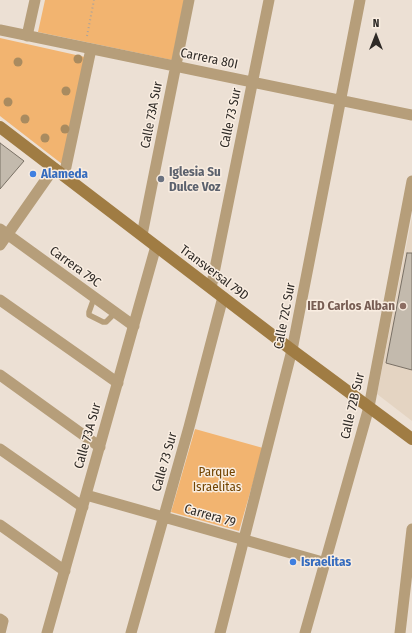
<!DOCTYPE html>
<html>
<head>
<meta charset="utf-8">
<style>
  body { margin:0 }
  #map { position:relative; width:412px; height:633px; overflow:hidden; background:#ece0d4; font-family:"Fira Sans Condensed",sans-serif }
  canvas { display:block }
  .north { position:absolute; left:356px; top:16px; width:40px; height:40px; -webkit-text-stroke:3px #f9ede1; paint-order:stroke; rotate:0deg; font-size:11px; font-weight:700; line-height:16px; text-align:center; color:#2e2a26 }
  .north::after { content:''; display:block; margin:auto; width:14px; height:18px; background:#2e2a26; clip-path:polygon(50% 0,100% 100%,50% 72%,0 100%) }
</style>
</head>
<body>
<div id="map">
<canvas width="412" height="633"></canvas>
<div class="north">N</div>
</div>
<script>
const context = document.querySelector('canvas').getContext('2d');
context.lineJoin = 'round';
function fillPath(path, color) { context.fillStyle = color; context.fill(path, 'evenodd'); }
const shape = rows => new Path2D(rows.map(r => 'M' + r).join(''));
function strokePath(path, color, width, dash) { context.strokeStyle = color; context.lineWidth = width; context.lineCap = dash ? 'butt' : 'round'; context.setLineDash(dash || []); context.stroke(path); }
function label(font, color, halo, rows, align = 'center') {
  context.font = font + ' "Fira Sans Condensed",sans-serif'; context.lineWidth = 3; context.setLineDash([]); context.textBaseline = 'middle'; context.strokeStyle = halo; context.fillStyle = color; for (const [text, x, y, turn = 0] of rows) {
    context.save(); context.translate(x, y); context.rotate((+turn || 0) * Math.PI / 180); context.textAlign = isNaN(turn) ? turn : align; if (halo) context.strokeText(text, 0, 0); context.fillText(text, 0, 0); context.restore();
  }
}
const built = shape([
  [412,217,412,421,377,394]
]);
const green = shape([
  [45,0,184,0,172,60,38,32],
  [0,38,85,57,62,164,0,116],
  [195,429,263,448,239,531,171,512]
]);
const building = shape([
  [0,143,24,161,0,189,0,143],
  [407,253,412,253,412,370,386,363,407,253]
]);
const path = shape([
  [87,36,94,0]
]);
const lane = shape([
  [94,298,89,312,89,315,103,322,106,322,115,313]
]);
const street = shape([
  [0,30,412,115],
  [27,36,35,0],
  [64,176,91,49],
  [0,229,134,326],
  [142,235,189,0],
  [0,245,54,168],
  [211,288,269,0],
  [0,300,118,383],
  [0,375,100,447],
  [0,449,83,507],
  [86,495,326,563],
  [0,525,65,571],
  [0,619,3,621,0,633],
  [47,633,156,246],
  [131,633,189,427,223,297],
  [220,633,292,350,360,0],
  [305,633,369,407,412,181],
  [400,633,412,529]
]);
const secondary = shape([
  [0,127,292,350,412,439]
]);
const trees = [
  [78,59],
  [18,62],
  [66,91],
  [8,102],
  [25,119],
  [65,129],
  [45,138]
];
const markers = [
  [33,174,4,"#3f7fe0"],
  [161,179,4,"#6b7280"],
  [403,306,4,"#8d6e63"],
  [293,562,4,"#3f7fe0"]
];
const streetNames = [
  ["Carrera 80I",209,59,12],
  ["Calle 73A Sur",152,115,-79],
  ["Calle 73 Sur",231,118,-78],
  ["Carrera 79C",75,267,36],
  ["Transversal 79D",214,273,37],
  ["Calle 72C Sur",285,316,-79],
  ["Calle 72B Sur",353,406,-77],
  ["Calle 73A Sur",88,436,-74],
  ["Calle 73 Sur",165,462,-74],
  ["Carrera 79",210,516,16]
];
const worshipNames = [
  ["Iglesia Su",169,172],
  ["Dulce Voz",169,187]
];
const shopNames = [
  ["Alameda",41,174],
  ["Israelitas",301,562]
];
const educationNames = [
  ["IED Carlos Alban",395,306]
];
const parkNames = [
  ["Parque",217,472],
  ["Israelitas",217,487]
];
fillPath(built, '#e4d4c2');
fillPath(green, '#f2b470');
fillPath(building, '#c3baad');
strokePath(building, '#797065', 1);
strokePath(path, '#ada39a', 2, [1, 3]);
strokePath(lane, '#b69e7a', 5.5);
strokePath(street, '#b69e7a', 11);
strokePath(secondary, '#a07c43', 12);
context.fillStyle = '#a98b60';
for (const [x, y] of trees) { context.beginPath(); context.arc(x, y, 4.5, 0, 2 * Math.PI); context.fill(); }
for (const [x, y, r, color] of markers) { const dot = new Path2D(); dot.arc(x, y, r, 0, 2 * Math.PI); context.fillStyle = color; context.fill(dot); strokePath(dot, '#f9ede1', 1.5); }
label('13px', '#2e2a26', '#f9ede1', streetNames);
label('bold 13px', '#5b616d', '#f9ede1', worshipNames, 'left');
label('bold 13px', '#366cbe', '#f9ede1', shopNames, 'left');
label('bold 13px', '#785e54', '#f9ede1', educationNames, 'right');
label('13px', '#734502', '#f9ede1', parkNames);
</script>
</body>
</html>
